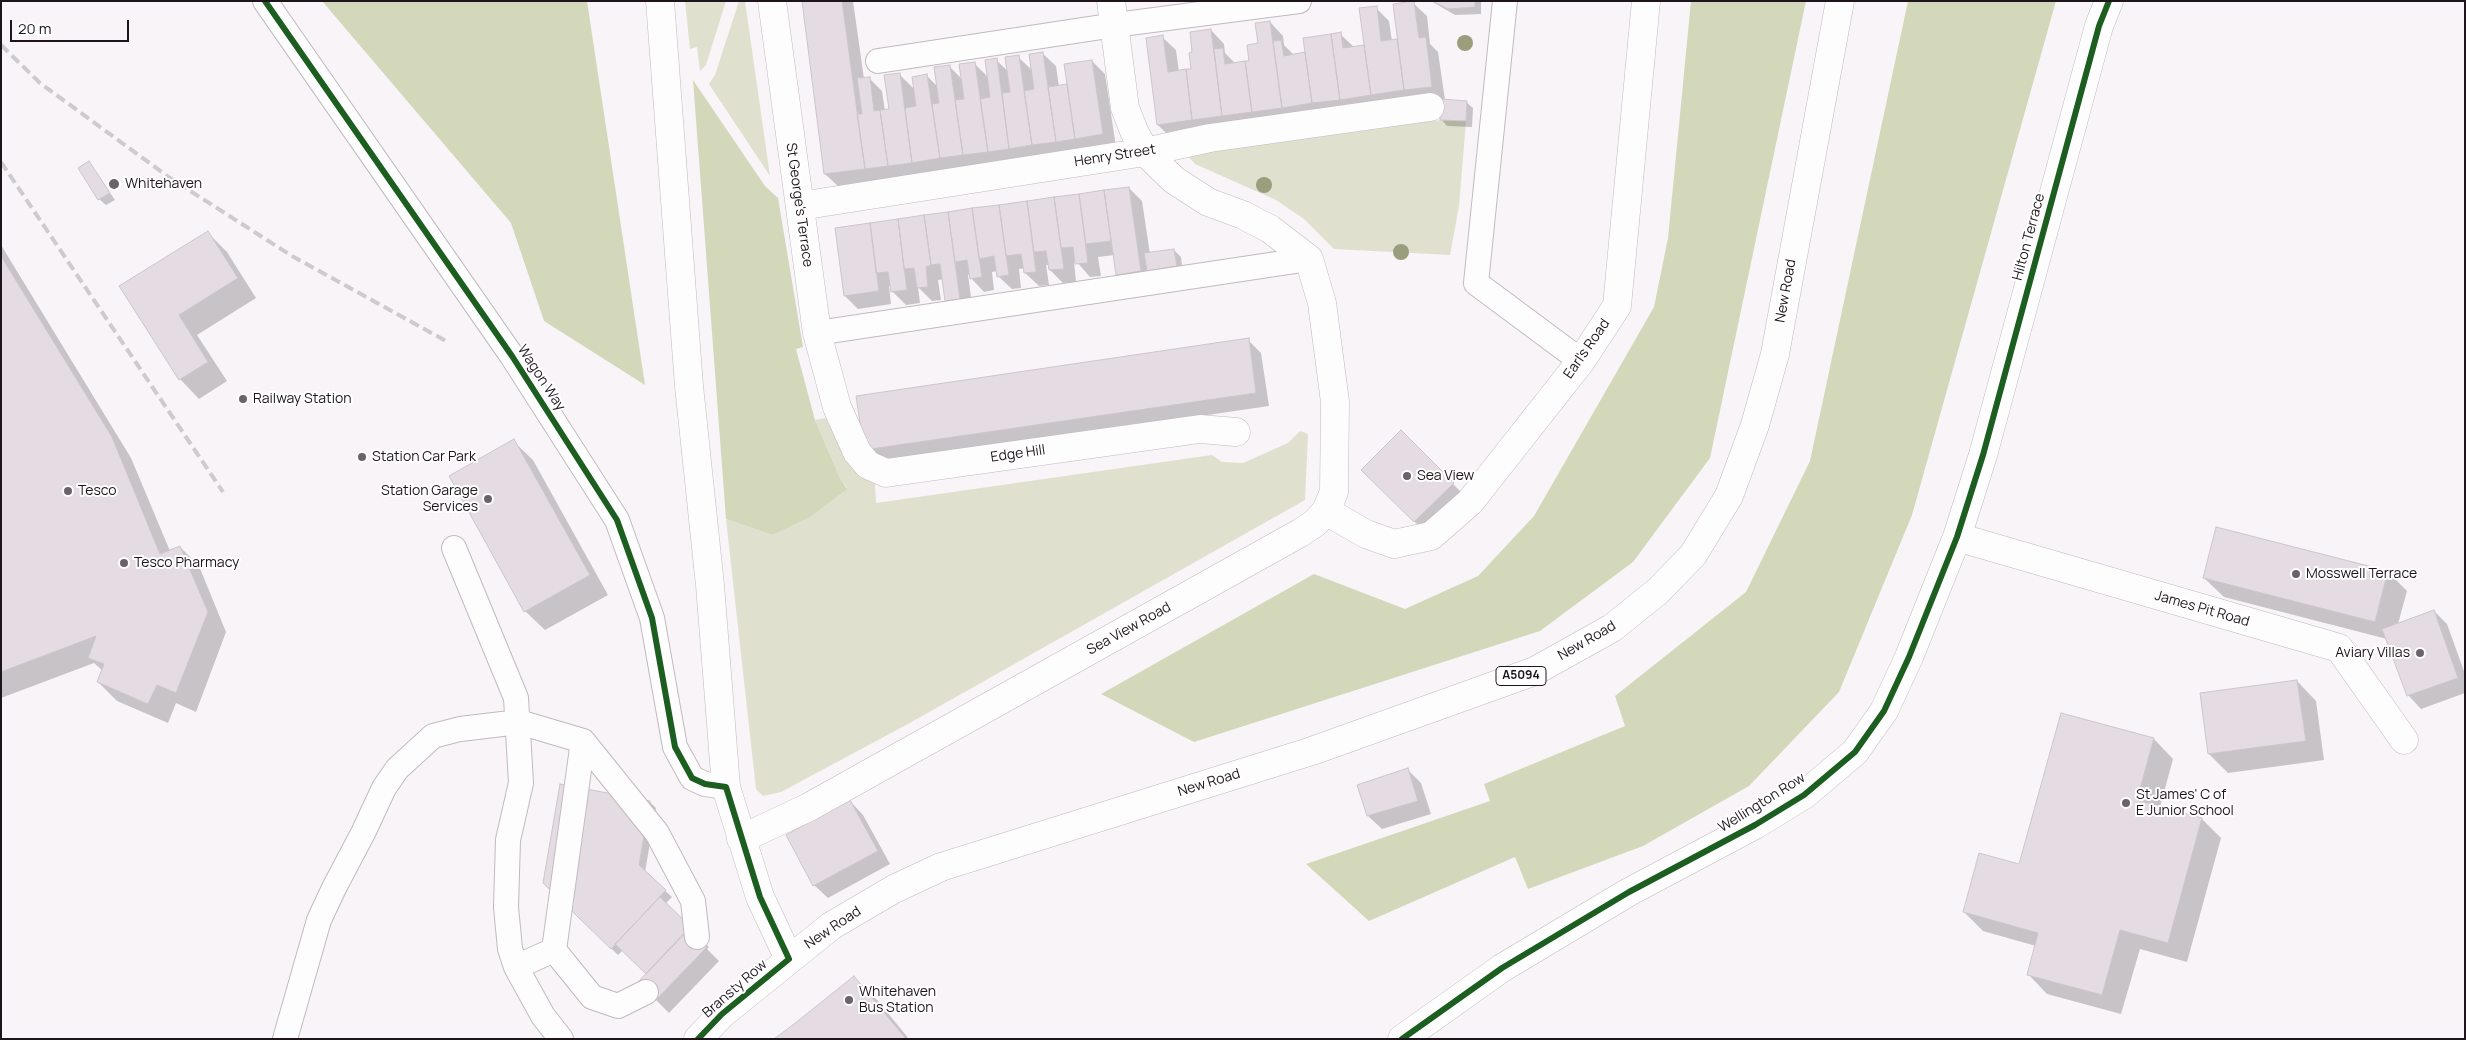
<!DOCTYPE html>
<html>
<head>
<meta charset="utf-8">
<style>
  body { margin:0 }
  #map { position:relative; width:2466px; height:1040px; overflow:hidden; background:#f9f4f8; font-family:Manrope,sans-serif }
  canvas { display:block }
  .frame { position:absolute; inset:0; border:2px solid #1e151c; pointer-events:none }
  .scale { position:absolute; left:10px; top:20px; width:119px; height:22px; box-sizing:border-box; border:2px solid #1e151c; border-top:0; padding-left:6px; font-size:15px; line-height:18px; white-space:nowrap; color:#1e151c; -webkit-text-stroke:4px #fff; paint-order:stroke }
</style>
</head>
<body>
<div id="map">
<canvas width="2466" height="1040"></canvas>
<div class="frame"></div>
<div class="scale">20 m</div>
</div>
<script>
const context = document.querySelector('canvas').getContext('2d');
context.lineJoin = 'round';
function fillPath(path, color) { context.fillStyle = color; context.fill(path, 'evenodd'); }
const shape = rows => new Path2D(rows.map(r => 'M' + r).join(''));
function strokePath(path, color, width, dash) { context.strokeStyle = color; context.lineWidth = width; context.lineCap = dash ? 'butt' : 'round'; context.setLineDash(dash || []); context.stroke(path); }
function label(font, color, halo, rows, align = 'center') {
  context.font = font + ' Manrope,sans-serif'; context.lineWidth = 4; context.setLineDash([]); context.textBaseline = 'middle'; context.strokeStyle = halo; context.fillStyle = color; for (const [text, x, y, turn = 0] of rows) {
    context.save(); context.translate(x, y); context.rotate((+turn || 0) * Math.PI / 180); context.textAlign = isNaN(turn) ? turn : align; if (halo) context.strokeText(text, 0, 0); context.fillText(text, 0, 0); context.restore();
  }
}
const green = shape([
  [685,1,726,1,706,65,700,71,697,47,690,49],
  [739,1,745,1,770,176,709,84,715,75],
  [1440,120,1466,121,1459,206,1450,255,1334,249,1304,219,1276,200,1195,164,1187,155],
  [826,418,844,454,861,476,875,484,876,503,1212,455,1222,462,1243,463,1288,443,1300,431,1308,434,1305,500,908,724,781,792,763,796,756,789,726,519,772,535,847,488,840,478,815,420]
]);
const forest = shape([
  [322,1,587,1,645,385,544,321,511,223],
  [1691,1,1806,1,1710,458,1633,562,1540,631,1194,742,1101,694,1314,574,1405,609,1478,576,1534,516,1654,307,1668,238],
  [1908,1,2056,1,1912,515,1839,692,1749,786,1643,846,1528,889,1515,857,1369,921,1306,864,1490,801,1484,784,1625,726,1615,696,1746,592,1810,461],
  [693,80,765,186,778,198,803,347,796,349,815,420,840,478,847,489,810,517,772,535,726,519]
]);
const shadow = shape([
  [803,1,853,1,864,79,869,78,882,91,885,111,890,110,899,74,915,90,927,76,938,87,949,66,963,80,974,63,989,78,996,60,1009,72,1018,57,1033,71,1042,53,1056,66,1059,87,1068,85,1092,61,1105,74,1116,147,839,187,825,174],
  [1431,1,1481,1,1481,14,1455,15],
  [1413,3,1427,16,1430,44,1438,52,1445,100,1466,102,1473,108,1472,127,1447,126,1441,119,1442,101,1171,138,1158,125,1162,37,1176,50,1179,72,1192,70,1194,53,1211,30,1224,44,1225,53,1235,63,1251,62,1270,22,1283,36,1284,45,1294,55,1307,53,1340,34,1354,47,1366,46,1376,8,1389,21,1392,41,1398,40],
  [89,163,115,200,106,205,99,199],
  [1129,188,1142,201,1150,254,1174,250,1181,257,1183,273,1130,288,1117,274,1114,255,1098,257,1101,276,1090,277,1076,261,1074,261,1076,282,1063,283,1050,270,1049,265,1046,265,1049,285,1039,286,1025,273,1025,268,1019,269,1021,288,1012,289,998,276,998,271,992,272,994,290,984,292,971,278,970,274,968,275,973,312,960,314,947,300,944,279,938,280,941,300,932,301,918,287,920,303,906,305,892,291,892,286,889,286,891,304,858,309,845,296,836,229],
  [208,233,227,252,256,298,197,335,227,381,199,399,180,379,121,286],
  [1,245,131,458,170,551,180,547,199,566,226,632,196,712,176,703,168,723,117,701,98,682,103,671,94,663,1,698],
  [1248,340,1261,353,1269,406,879,463,865,449],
  [1401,432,1466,497,1428,535,1363,470],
  [513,441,533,460,608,595,545,630,525,611],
  [2388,572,2407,591,2398,624,2434,611,2447,624,2465,674,2465,693,2421,709,2408,695,2387,639,2224,597,2204,578],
  [2297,681,2316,701,2324,760,2228,773,2209,754],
  [2062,714,2154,739,2173,759,2160,807,2202,819,2221,838,2187,962,2140,949,2121,1014,2047,994,2028,974,2036,946,1983,931,1964,912,2020,866],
  [1408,770,1421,783,1431,814,1382,829,1368,816,1358,786],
  [850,801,863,815,890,864,828,898,814,885],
  [650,802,656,808,645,872,672,897,665,904,709,947,707,949,719,961,669,1013,639,983,648,974,623,950,618,955,544,883],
  [854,977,878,1001,909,1039,776,1039]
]);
const building = shape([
  [802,1,842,1,865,169,824,174,802,1],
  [1414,1,1419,38,1426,37,1432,87,1404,90,1393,4,1414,1],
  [1432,1,1475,1,1475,7,1448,9,1432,1],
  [1377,6,1381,41,1397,39,1404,90,1371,95,1359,8,1377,6],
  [1270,21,1282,108,1252,112,1245,61,1249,61,1247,45,1258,43,1255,23,1270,21],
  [1211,29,1222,116,1192,120,1186,69,1191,69,1189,53,1192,52,1190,32,1211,29],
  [1341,32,1343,48,1364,45,1371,95,1340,100,1331,34,1341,32],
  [1331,34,1340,100,1312,103,1303,38,1331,34],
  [1163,35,1168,72,1186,69,1192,120,1157,125,1146,38,1163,35],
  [1281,40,1284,56,1305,52,1312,103,1282,108,1273,41,1281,40],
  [1223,48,1225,64,1245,61,1252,112,1222,116,1214,49,1223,48],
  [1043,52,1056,142,1032,145,1024,91,1034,89,1029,54,1043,52],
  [1019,55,1032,145,1009,149,1002,93,1010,92,1005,57,1019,55],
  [997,58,1009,149,988,152,980,99,990,97,985,60,997,58],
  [1092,60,1103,134,1075,139,1064,64,1092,60],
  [975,62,988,152,963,155,955,100,964,99,959,64,975,62],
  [950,65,963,155,940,158,932,104,939,103,934,67,950,65],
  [900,73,912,163,888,166,880,110,889,109,884,75,900,73],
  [927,74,940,158,912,163,905,108,916,106,912,77,927,74],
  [870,77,874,111,880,110,888,166,865,169,857,114,862,114,857,78,870,77],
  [1067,84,1075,139,1056,142,1048,87,1067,84],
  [1441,99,1467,101,1466,121,1440,120,1441,99],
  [89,161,110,193,98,200,78,168,89,161],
  [1129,187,1141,271,1116,275,1104,190,1129,187],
  [1104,190,1111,241,1086,244,1079,194,1104,190],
  [1079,194,1088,263,1075,264,1073,247,1061,248,1054,197,1079,194],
  [1054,197,1064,269,1049,270,1046,251,1034,252,1027,201,1054,197],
  [1027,201,1036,272,1024,273,1021,254,1006,256,999,205,1027,201],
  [999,205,1009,275,997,277,994,256,979,259,972,208,999,205],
  [972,208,982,277,970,279,967,260,955,262,948,212,972,208],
  [948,212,960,299,945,301,940,264,931,265,924,215,948,212],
  [924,215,931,265,926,267,928,287,917,288,914,268,904,269,898,219,924,215],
  [898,219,907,290,891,292,888,272,876,273,870,223,898,219],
  [870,223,879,291,844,296,835,228,870,223],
  [208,231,238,278,179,315,208,362,179,380,119,286,208,231],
  [1174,249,1177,266,1147,271,1144,253,1174,249],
  [1,256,112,437,160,554,180,546,208,612,176,693,157,685,148,704,97,682,104,664,88,658,96,636,1,672,1,256],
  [1249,338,1256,393,864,450,856,396,1249,338],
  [1401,430,1454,483,1414,522,1361,470,1401,430],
  [514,439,590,575,524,612,449,476,514,439],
  [2216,527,2388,571,2375,622,2203,578,2216,527],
  [2434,610,2458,678,2407,696,2382,629,2434,610],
  [2297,680,2306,741,2208,754,2200,693,2297,680],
  [2061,713,2154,738,2137,800,2202,818,2168,943,2120,930,2102,995,2027,975,2038,933,1963,912,1979,853,2019,864,2061,713],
  [1408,768,1418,801,1367,816,1357,785,1408,768],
  [560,784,650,801,639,865,666,890,611,949,543,883,560,784],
  [850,800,878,851,813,886,786,835,850,800],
  [660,897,691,927,646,974,615,944,660,897],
  [688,929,707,947,655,1001,637,983,688,929],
  [854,976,906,1039,774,1039,794,1024,854,976]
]);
const service = shape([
  [265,1,512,356,617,520,652,618,675,747,692,778,705,784,726,787],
  [1505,1,1476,283,1581,361],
  [878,61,1115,25,1299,1],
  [817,333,1309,259],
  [454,548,516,698,521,783,508,840,506,907,510,949,516,967,543,1016,561,1039],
  [583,741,657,833,693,901,697,937],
  [554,950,592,997,618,1006,646,992],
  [285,1039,319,920,334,888,363,833,384,788,397,769,433,736,460,729,519,722,583,741,554,950,516,967]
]);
const minor = shape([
  [660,1,689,386,710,585,726,787,760,897,789,959],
  [772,1,817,333,837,407,857,452,868,465,886,473,1200,429,1236,432],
  [800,206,1145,152,1210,138,1430,107],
  [1326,511,1366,534,1394,544,1431,536,1470,502,1581,361,1617,306,1646,1],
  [1957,537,2339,648,2404,740],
  [741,839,809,807,1300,533,1315,523,1326,511,1334,492,1335,402,1322,303,1309,259,1270,229,1243,215,1208,202,1174,180,1145,152,1134,131,1125,108,1111,1],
  [1402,1039,1502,968,1629,892,1755,825,1804,795,1855,752,1884,711,1909,657,1957,537,1983,455,2099,26,2109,1]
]);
const primary = shape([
  [698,1039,722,1014,831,926,894,889,941,867,1312,751,1535,671,1612,628,1658,591,1693,555,1729,496,1755,425,1775,354,1840,1]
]);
const rail = shape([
  [1,45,40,83,170,178,292,256,446,341],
  [1,162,223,492]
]);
const cycleway = shape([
  [265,1,512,356,617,520,652,618,675,747,692,778,705,784,726,787,760,897,789,959,722,1014,698,1039],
  [1402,1039,1502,968,1629,892,1755,825,1804,795,1855,752,1884,711,1909,657,1957,537,1983,455,2099,26,2109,1]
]);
const trees = [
  [1465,43],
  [1264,185],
  [1401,252]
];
const markers = [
  [114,184,6,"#6b6369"],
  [243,399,5,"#6b6369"],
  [362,457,5,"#6b6369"],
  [1407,476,5,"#6b6369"],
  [68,491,5,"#6b6369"],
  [488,499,5,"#6b6369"],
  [124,563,5,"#6b6369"],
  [2296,574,5,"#6b6369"],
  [2420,653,5,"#6b6369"],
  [2126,803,5,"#6b6369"],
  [849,1000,5,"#6b6369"]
];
const shields = [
  [1521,676,50]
];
const shieldNames = [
  ["A5094",1521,676]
];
const streetNames = [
  ["Henry Street",1115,156,-9],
  ["St George's Terrace",799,205,82],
  ["Hilton Terrace",2029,237,-75],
  ["New Road",1786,291,-80],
  ["Earl's Road",1587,349,-55],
  ["Wagon Way",541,378,57],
  ["Edge Hill",1018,454,-8],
  ["James Pit Road",2202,609,16],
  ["Sea View Road",1129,629,-29],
  ["New Road",1587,641,-30],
  ["New Road",1209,783,-17],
  ["Wellington Row",1762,803,-32],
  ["New Road",833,928,-34],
  ["Bransty Row",735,989,-41]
];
const poiNames = [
  ["Whitehaven",125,184],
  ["Railway Station",253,399],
  ["Station Car Park",372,457],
  ["Sea View",1417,476],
  ["Tesco",78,491],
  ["Station Garage",478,491,"right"],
  ["Services",478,507,"right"],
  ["Tesco Pharmacy",134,563],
  ["Mosswell Terrace",2306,574],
  ["Aviary Villas",2410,653,"right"],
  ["St James' C of",2136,795],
  ["E Junior School",2136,811],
  ["Whitehaven",859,992],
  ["Bus Station",859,1008]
];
fillPath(green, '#dfe1ce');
fillPath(forest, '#d4d8ba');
fillPath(shadow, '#0003');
fillPath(building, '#e4dce2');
strokePath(building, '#ccc5ca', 1);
strokePath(service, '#c1babf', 26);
strokePath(minor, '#c1babf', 29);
strokePath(primary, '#c1babf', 29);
strokePath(service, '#fefdfe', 24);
strokePath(minor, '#fefdfe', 28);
strokePath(primary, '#fefdfe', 28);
strokePath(rail, '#cdcbcd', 4, [10, 5]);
strokePath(cycleway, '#1b5e20', 6);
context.fillStyle = '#9b9e7c';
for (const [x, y] of trees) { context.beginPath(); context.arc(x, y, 8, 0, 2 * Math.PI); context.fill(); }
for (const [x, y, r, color] of markers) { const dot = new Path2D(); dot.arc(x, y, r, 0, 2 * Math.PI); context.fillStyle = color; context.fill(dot); strokePath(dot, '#fff', 2); }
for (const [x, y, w] of shields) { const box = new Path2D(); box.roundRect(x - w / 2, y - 9.5, w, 19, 4); context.fillStyle = '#fff'; context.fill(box); strokePath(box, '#1e151c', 1); }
label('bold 12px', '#1e151c', null, shieldNames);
label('14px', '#1e151c', '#fff', streetNames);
label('14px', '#1e151c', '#fff', poiNames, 'left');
</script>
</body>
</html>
